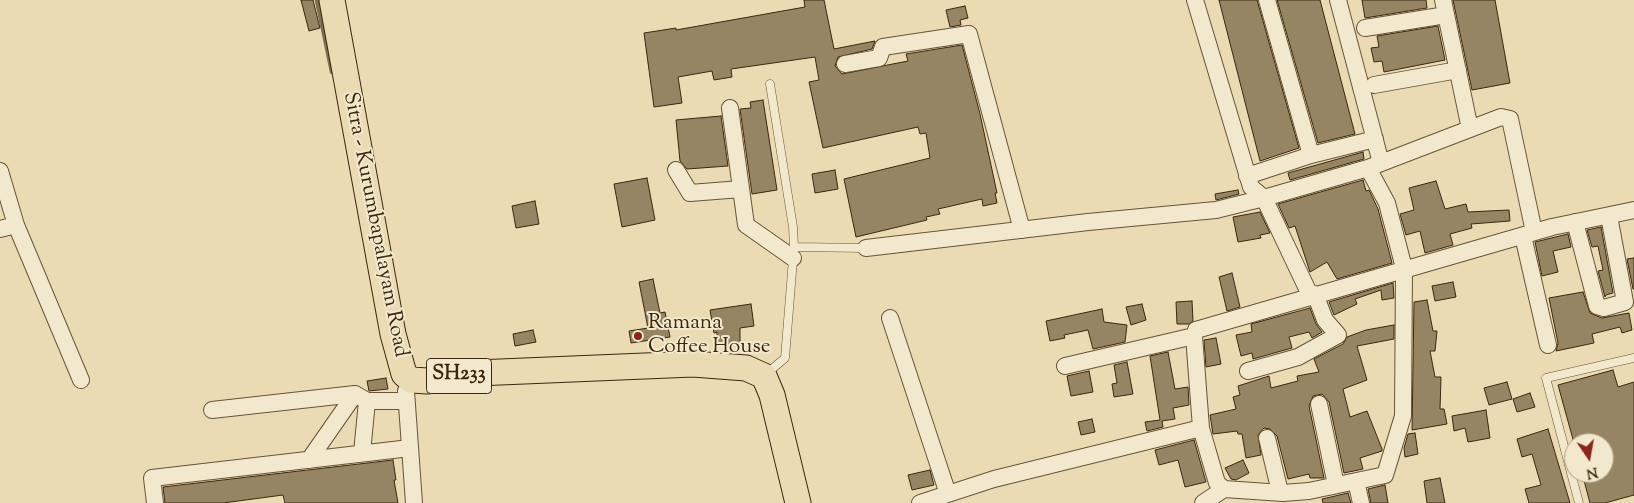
<!DOCTYPE html>
<html>
<head>
<meta charset="utf-8">
<style>
  body { margin:0 }
  #map { position:relative; width:1634px; height:503px; overflow:hidden; background:#eadbb2; font-family:"Sorts Mill Goudy",serif }
  canvas { display:block }
  .north { position:absolute; left:1564px; top:433px; width:50px; height:50px; box-sizing:border-box; background:#f1e8cd; border:1px solid #a99b81; border-radius:50%; rotate:168deg; font-size:14px; font-weight:700; line-height:20px; text-align:center; color:#3c270e }
  .north::after { content:''; display:block; margin:auto; width:18px; height:22px; background:#8f2418; clip-path:polygon(50% 0,100% 100%,50% 72%,0 100%) }
</style>
</head>
<body>
<div id="map">
<canvas width="1634" height="503"></canvas>
<div class="north">N</div>
</div>
<script>
const context = document.querySelector('canvas').getContext('2d');
context.lineJoin = 'round';
const shape = rows => new Path2D(rows.map(r => 'M' + r).join(''));
function strokePath(path, color, width, dash) { context.strokeStyle = color; context.lineWidth = width; context.lineCap = dash ? 'butt' : 'round'; context.setLineDash(dash || []); context.stroke(path); }
function fillPath(path, color) { context.fillStyle = color; context.fill(path, 'evenodd'); }
function label(font, color, halo, rows, align = 'center') {
  context.font = font + ' "Sorts Mill Goudy",serif'; context.lineWidth = 4; context.setLineDash([]); context.textBaseline = 'middle'; context.strokeStyle = halo; context.fillStyle = color; for (const [text, x, y, turn = 0] of rows) {
    context.save(); context.translate(x, y); context.rotate((+turn || 0) * Math.PI / 180); context.textAlign = isNaN(turn) ? turn : align; if (halo) context.strokeText(text, 0, 0); context.fillText(text, 0, 0); context.restore();
  }
}
const stream = shape([
  [317,0,332,72]
]);
const building = shape([
  [301,0,313,0,320,28,309,31,301,0],
  [804,0,824,0,834,49,875,41,872,49,838,57,835,66,842,74,908,61,906,54,962,45,980,114,997,193,995,193,997,203,983,206,982,199,938,209,940,214,926,217,927,220,856,237,844,179,930,158,926,133,920,134,918,127,823,148,809,82,819,80,815,57,731,69,732,77,714,80,712,71,678,77,682,103,654,107,644,33,676,28,676,30,805,7,804,0],
  [1219,0,1257,0,1299,148,1260,161,1219,0],
  [1277,0,1320,0,1355,134,1318,143,1277,0],
  [1362,0,1426,0,1427,8,1365,18,1362,0],
  [1453,0,1495,0,1510,83,1472,90,1453,0],
  [965,6,968,18,960,20,961,25,950,27,946,10,965,6],
  [1438,26,1445,60,1384,72,1382,61,1374,62,1371,48,1379,47,1377,36,1438,26],
  [763,100,777,190,752,194,740,109,751,108,750,102,763,100],
  [721,116,728,166,687,169,680,161,676,120,721,116],
  [1363,152,1364,159,1290,180,1288,173,1363,152],
  [835,170,838,189,815,193,812,174,835,170],
  [647,178,655,220,622,227,614,184,647,178],
  [1363,180,1366,191,1369,190,1378,209,1392,263,1337,279,1327,262,1310,272,1295,226,1289,228,1278,204,1363,180],
  [1436,181,1445,209,1466,204,1468,212,1509,210,1510,221,1471,224,1472,228,1450,234,1453,245,1425,253,1420,231,1406,235,1400,214,1414,210,1409,188,1436,181],
  [1238,190,1239,194,1216,200,1215,194,1238,190],
  [535,201,539,224,516,228,512,206,535,201],
  [1260,212,1270,233,1260,235,1261,238,1238,242,1233,217,1260,212],
  [1601,227,1613,293,1606,295,1605,297,1598,271,1603,270,1598,246,1592,247,1587,230,1601,227],
  [1568,234,1571,247,1553,251,1558,272,1542,276,1535,242,1568,234],
  [1634,258,1634,289,1633,289,1627,259,1634,258],
  [1232,273,1240,307,1227,311,1219,277,1232,273],
  [653,279,660,313,665,312,670,337,631,343,629,331,648,328,639,282,653,279],
  [1453,282,1456,297,1435,301,1432,286,1453,282],
  [1393,283,1394,298,1382,300,1381,290,1355,299,1357,304,1334,315,1329,302,1393,283],
  [1583,292,1590,313,1602,318,1629,313,1632,330,1622,333,1620,327,1592,334,1594,343,1556,351,1558,343,1549,298,1583,292],
  [1427,300,1433,331,1437,331,1435,351,1430,351,1435,377,1441,377,1440,409,1444,409,1447,424,1412,430,1414,302,1427,300],
  [1192,301,1193,321,1189,324,1177,324,1176,302,1192,301],
  [751,304,754,326,740,328,740,344,717,344,717,332,714,333,710,310,751,304],
  [1142,304,1146,320,1131,325,1126,307,1142,304],
  [1310,308,1316,324,1322,332,1312,338,1309,332,1289,337,1292,348,1253,359,1252,353,1241,356,1236,335,1252,332,1251,324,1310,308],
  [1102,309,1104,322,1127,325,1125,342,1093,349,1088,330,1064,335,1065,338,1050,341,1046,321,1102,309],
  [1394,325,1394,339,1357,346,1367,380,1343,389,1350,417,1367,411,1382,449,1382,451,1360,458,1363,469,1344,473,1329,402,1322,394,1313,396,1309,406,1324,478,1310,478,1309,474,1288,479,1277,436,1270,429,1264,428,1258,435,1261,455,1246,458,1242,434,1238,434,1237,431,1213,434,1210,415,1236,409,1233,397,1240,395,1238,386,1269,376,1271,388,1298,381,1297,376,1319,372,1314,359,1343,344,1347,337,1366,330,1394,325],
  [533,330,536,342,515,346,513,334,533,330],
  [1216,338,1221,364,1206,367,1204,340,1216,338],
  [1168,352,1175,389,1188,387,1189,405,1173,408,1175,419,1162,421,1163,427,1147,431,1145,422,1160,420,1150,356,1168,352],
  [1127,362,1133,394,1114,397,1112,384,1117,383,1114,365,1127,362],
  [1613,370,1618,387,1634,382,1634,495,1605,503,1590,503,1582,473,1604,473,1604,443,1574,443,1558,385,1613,370],
  [1089,371,1093,392,1071,396,1067,376,1089,371],
  [386,378,388,389,369,391,367,381,386,378],
  [1507,382,1512,399,1489,405,1484,388,1507,382],
  [1530,393,1535,407,1517,412,1513,399,1530,393],
  [1486,410,1490,438,1468,442,1465,428,1454,431,1452,416,1486,410],
  [1092,419,1095,432,1081,435,1078,422,1092,419],
  [1548,429,1570,503,1529,503,1525,489,1541,485,1532,454,1522,457,1517,439,1548,429],
  [1415,433,1418,454,1405,457,1404,448,1408,434,1415,433],
  [1194,440,1206,482,1185,487,1178,460,1159,465,1155,450,1194,440],
  [393,460,396,480,394,480,398,503,285,503,283,495,223,503,165,503,163,487,393,460],
  [1243,460,1249,473,1236,480,1231,479,1225,468,1243,460],
  [930,470,934,485,912,490,908,475,930,470],
  [1440,478,1445,503,1427,503,1424,481,1440,478],
  [1385,485,1388,503,1371,503,1368,489,1385,485],
  [1348,493,1351,503,1323,503,1322,499,1348,493]
]);
const lane = shape([
  [794,247,866,248],
  [765,375,785,358,794,247,793,227,770,84],
  [1579,503,1546,378,1634,358]
]);
const street = shape([
  [1195,0,1251,187,1264,198,1368,168,1387,203,1404,268,1403,416,1385,475,1309,491,1283,493,1224,489,1217,483,1201,428],
  [1267,0,1311,155],
  [1338,0,1381,163],
  [1443,0,1470,129],
  [1365,28,1446,15],
  [845,64,879,58,883,47,969,34,1022,230],
  [1374,85,1458,70],
  [730,108,746,225,793,258],
  [1368,168,1501,117,1510,119,1534,232],
  [676,170,690,193,741,189],
  [0,171,16,225,81,380],
  [1247,176,1311,155,1375,139],
  [1575,222,1597,306,1604,308,1625,302,1609,216],
  [0,229,16,225],
  [1523,236,1548,345],
  [866,248,1088,222,1216,210,1264,198,1310,295],
  [890,318,948,494],
  [1065,366,1194,336],
  [1248,371,1298,357,1338,335,1325,320,1315,294],
  [406,391,414,503],
  [1319,404,1336,485],
  [212,410,355,394,367,401,406,401],
  [1267,438,1280,492],
  [362,453,367,401],
  [309,460,355,394],
  [1356,481,1361,503],
  [155,503,152,478,410,448],
  [920,503,994,479,1201,428,1194,336,1196,330,1552,227,1634,210],
  [1203,503,1224,489]
]);
const primary = shape([
  [332,0,393,334,404,374,411,380,428,381,476,373,693,364,746,368,764,376,772,395,798,503]
]);
const markers = [
  [638,336,5,"#8f2418"]
];
const shields = [
  [459,376,65]
];
const shieldNames = [
  ["SH233",459,376]
];
const streetNames = [
  ["Sitra - Kurumbapalayam Road",374,225,79]
];
const poiNames = [
  ["Ramana",648,324],
  ["Coffee House",648,348]
];
strokePath(stream, '#816e4f', 4.5);
fillPath(building, '#968563');
strokePath(building, '#3c270e', 1);
strokePath(lane, '#685437', 9);
strokePath(street, '#685437', 18);
strokePath(primary, '#3c270e', 27);
strokePath(lane, '#f1e8cd', 8);
strokePath(street, '#f1e8cd', 16);
strokePath(primary, '#eadbb2', 25);
for (const [x, y, r, color] of markers) { const dot = new Path2D(); dot.arc(x, y, r, 0, 2 * Math.PI); context.fillStyle = color; context.fill(dot); strokePath(dot, '#f1e8cd', 2); }
for (const [x, y, w] of shields) { const box = new Path2D(); box.roundRect(x - w / 2, y - 17.5, w, 35, 4); context.fillStyle = '#f1e8cd'; context.fill(box); strokePath(box, '#3c270e', 1); }
label('bold 20px', '#3c270e', null, shieldNames);
label('21px', '#3c270e', '#f1e8cd', streetNames);
label('21px', '#3c270e', '#f1e8cd', poiNames, 'left');
</script>
</body>
</html>
